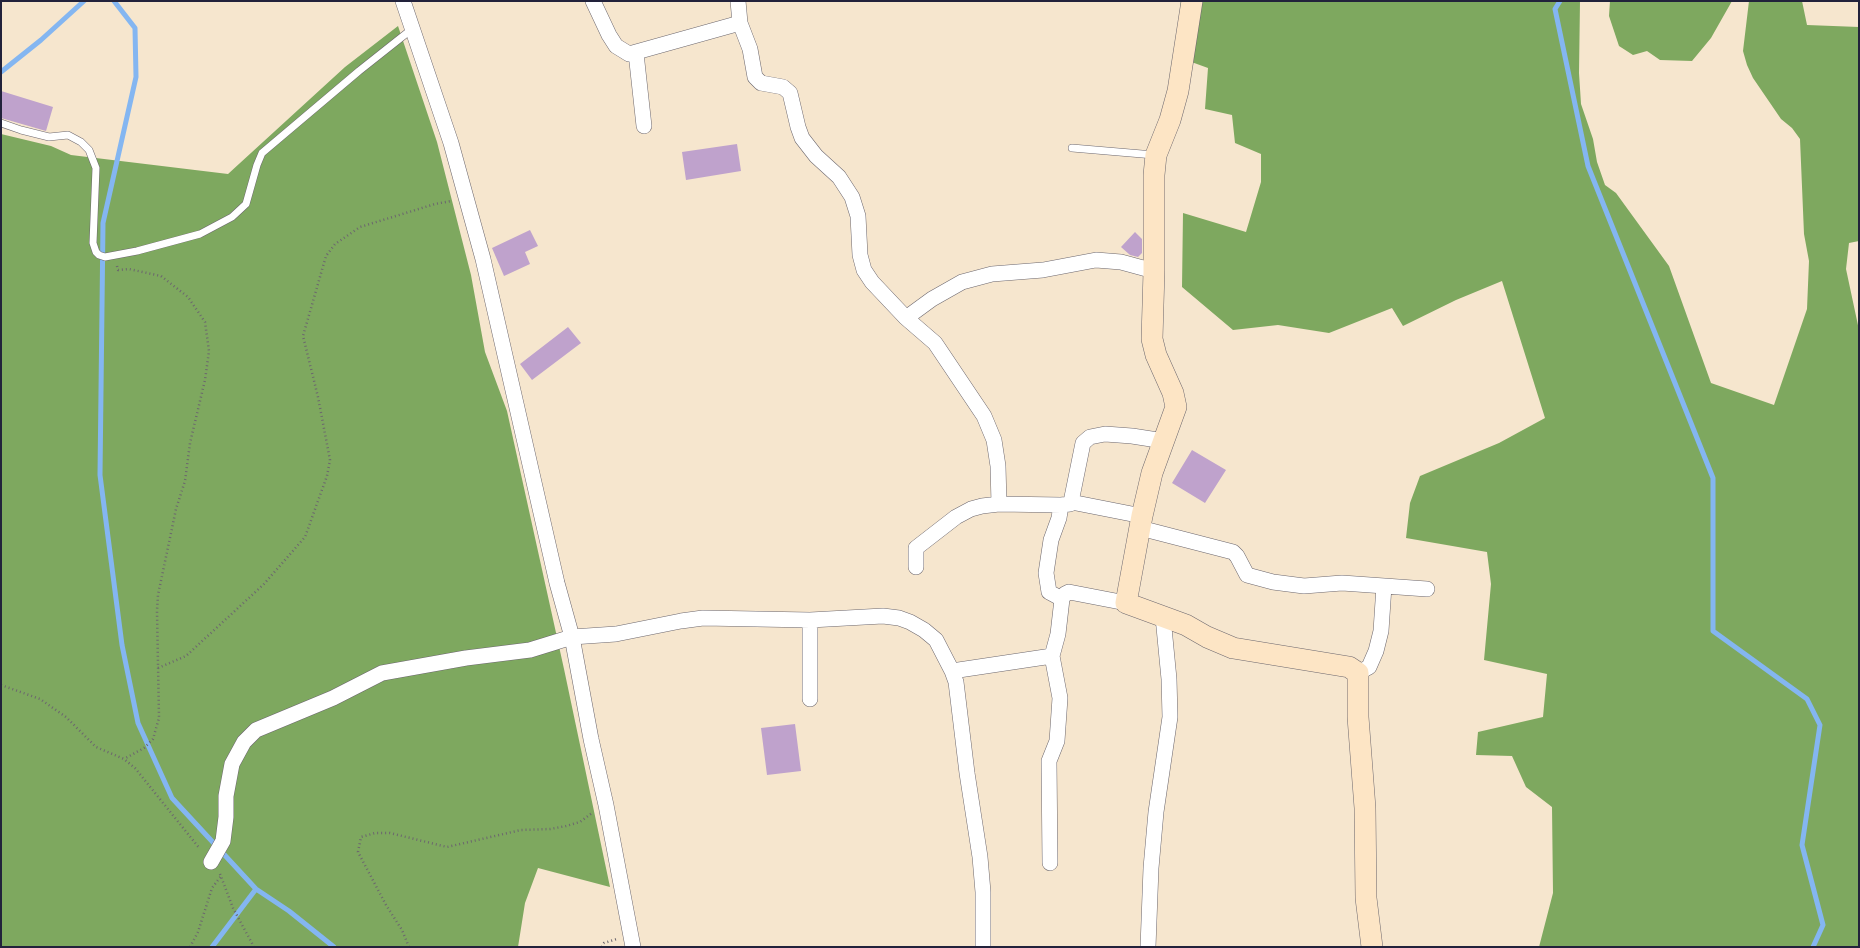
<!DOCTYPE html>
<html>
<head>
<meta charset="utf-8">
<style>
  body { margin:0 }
  #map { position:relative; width:1860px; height:948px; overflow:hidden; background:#f6e6ce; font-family:"Comic Neue",sans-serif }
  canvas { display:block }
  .frame { position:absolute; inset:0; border:2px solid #22223b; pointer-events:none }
</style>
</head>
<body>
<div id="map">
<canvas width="1860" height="948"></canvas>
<div class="frame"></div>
</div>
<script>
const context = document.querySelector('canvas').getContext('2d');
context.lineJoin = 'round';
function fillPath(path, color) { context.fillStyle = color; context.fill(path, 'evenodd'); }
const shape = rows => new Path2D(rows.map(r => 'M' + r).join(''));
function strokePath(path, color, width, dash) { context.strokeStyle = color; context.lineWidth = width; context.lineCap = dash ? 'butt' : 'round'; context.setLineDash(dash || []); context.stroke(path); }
const forest = shape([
  [1181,1,1580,1,1579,73,1581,104,1593,139,1597,162,1605,185,1616,193,1669,266,1711,383,1774,405,1807,309,1809,261,1804,234,1800,139,1792,128,1781,119,1753,78,1747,65,1743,51,1749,1,1802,1,1807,25,1859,27,1859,241,1849,243,1846,269,1859,330,1859,947,1539,947,1553,893,1552,807,1526,787,1512,756,1476,755,1478,732,1543,717,1547,674,1484,660,1491,584,1487,552,1406,538,1410,503,1420,476,1499,443,1545,418,1502,281,1456,300,1403,326,1392,308,1329,333,1278,325,1233,330,1182,287,1183,213,1246,232,1261,182,1261,154,1235,143,1232,115,1205,109,1208,68,1175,56],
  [1610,1,1732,1,1711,38,1692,61,1660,60,1647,51,1633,55,1619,46,1609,16],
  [398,26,437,142,471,275,485,352,507,411,564,669,610,887,538,868,525,903,518,947,1,947,1,134,51,146,71,155,228,174,345,67]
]);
const stream = shape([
  [114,1,135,28,136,77,103,223,100,475,122,645,138,723,172,798,256,889,289,911,334,947],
  [1560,1,1555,9,1588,166,1713,478,1713,631,1807,699,1820,725,1802,845,1823,925,1813,947],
  [1,72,41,40,84,1],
  [212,947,256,889]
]);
const building = shape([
  [1,91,53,107,46,131,1,118],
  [737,144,741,171,686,180,682,152],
  [530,230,538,246,525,252,530,264,504,276,492,248],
  [1135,232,1142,239,1142,253,1138,257,1130,255,1121,247],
  [568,327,581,343,532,380,520,364],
  [1192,450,1226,470,1205,503,1172,483],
  [795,724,801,771,767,775,761,728]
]);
const path = shape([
  [117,266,118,270,129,269,161,276,188,297,205,322,209,351,205,380,190,443,185,481,176,509,158,595,157,611,159,718,153,739,144,748,124,759],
  [158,668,186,656,264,584,305,537,327,476,330,460,318,397,303,336,326,256,335,244,360,227,435,204,451,201],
  [1,685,40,699,66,717,96,747,124,759,135,768,200,849],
  [220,874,233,908,254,947],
  [190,947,198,932,212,888,221,876],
  [409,947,402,930,386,905,358,852,361,837,375,833,390,833,447,847,521,830,550,829,566,826,580,822,592,813],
  [602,947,604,943,617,939]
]);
const lane = shape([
  [1,123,21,130,49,137,68,135,81,142,89,150,96,168,93,243,96,252,99,255,105,257,137,251,200,234,232,217,246,204,257,165,262,153,359,71,412,29],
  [1072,148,1154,155]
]);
const street = shape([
  [403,1,451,143,483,259,557,583,572,637,616,634,681,621,703,618,810,620,883,616,899,618,910,622,924,630,936,640,952,671],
  [593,1,609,35,616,46,629,54,740,23],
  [738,1,740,23,750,49,755,77,761,83,783,87,790,93,798,127,802,138,816,156,839,177,852,197,858,216,860,255,864,270,872,282,906,318,932,299,962,282,992,274,1043,270,1096,260,1121,262,1154,271],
  [636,53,644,126],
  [906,318,935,343,984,416,994,440,998,466,999,504],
  [1142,516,1071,502,1083,443,1090,437,1105,434,1132,436,1164,441],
  [1140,528,1233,552,1237,556,1247,575,1273,582,1304,586,1342,583,1427,589],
  [916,567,916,548,956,517,971,509,982,506,999,504,1061,505],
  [1062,599,1049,592,1046,573,1051,540,1059,518,1061,505,1070,504],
  [1358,673,1369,667,1376,651,1381,631,1384,586],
  [810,699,810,620],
  [211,862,223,841,226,817,226,796,232,764,244,742,256,730,333,698,382,673,466,658,530,650,572,637,591,739,606,805,633,947],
  [1050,863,1049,761,1057,741,1060,698,1052,656],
  [983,947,983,892,980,857,967,773,956,682,952,671,1052,656,1058,634,1062,599,1065,594,1069,592,1126,603],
  [1148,947,1151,868,1156,812,1170,717,1169,679,1163,617]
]);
const secondary = shape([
  [1192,1,1178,91,1170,120,1156,155,1154,175,1154,271,1152,339,1156,355,1173,393,1176,407,1152,473,1142,516,1126,603,1186,625,1207,637,1233,648,1349,667,1358,673,1358,717,1365,808,1366,898,1372,947]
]);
fillPath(forest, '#7ea85f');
strokePath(stream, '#84b6f1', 5);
fillPath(building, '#bfa2cc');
strokePath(lane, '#6c676e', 8);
strokePath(street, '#6c676e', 16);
strokePath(secondary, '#6c676e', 22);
strokePath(path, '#6c676e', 2.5, [1, 3]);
strokePath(lane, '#fff', 7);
strokePath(street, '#fff', 15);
strokePath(secondary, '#fde5c5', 21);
</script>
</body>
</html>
